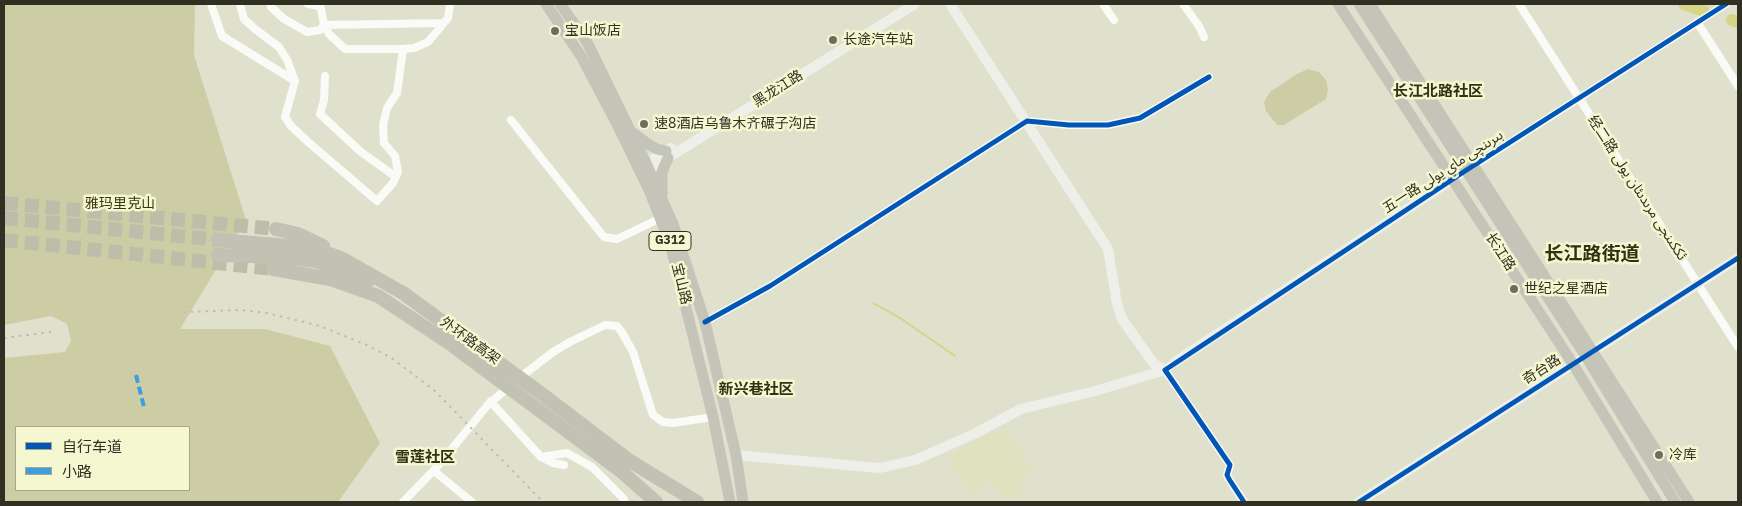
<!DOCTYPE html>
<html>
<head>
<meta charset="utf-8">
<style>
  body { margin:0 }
  #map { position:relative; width:1742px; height:506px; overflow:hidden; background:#e0e1cc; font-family:"IBM Plex Sans","Noto Sans SC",sans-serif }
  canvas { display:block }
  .frame { position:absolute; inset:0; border:5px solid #303022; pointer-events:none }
  .legend { position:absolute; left:15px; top:426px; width:175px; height:65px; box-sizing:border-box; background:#f5f7d1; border:1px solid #a6a78b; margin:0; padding:6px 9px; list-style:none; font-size:15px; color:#303022 }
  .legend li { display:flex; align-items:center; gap:10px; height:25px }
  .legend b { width:25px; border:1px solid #a6a78b }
</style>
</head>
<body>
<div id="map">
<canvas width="1742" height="506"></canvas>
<div class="frame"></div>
<ul class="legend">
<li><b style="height:6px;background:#0057b8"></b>自行车道</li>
<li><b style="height:6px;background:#3e9de0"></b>小路</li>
</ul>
</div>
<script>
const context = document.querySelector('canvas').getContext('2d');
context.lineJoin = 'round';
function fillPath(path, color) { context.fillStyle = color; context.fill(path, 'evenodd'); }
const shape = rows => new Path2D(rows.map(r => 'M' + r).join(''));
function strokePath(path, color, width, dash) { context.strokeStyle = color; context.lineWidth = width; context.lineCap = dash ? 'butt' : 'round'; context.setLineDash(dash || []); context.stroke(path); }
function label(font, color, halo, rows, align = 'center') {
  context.font = font + ' "IBM Plex Sans","Noto Sans Arabic","Noto Sans SC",sans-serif'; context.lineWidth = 5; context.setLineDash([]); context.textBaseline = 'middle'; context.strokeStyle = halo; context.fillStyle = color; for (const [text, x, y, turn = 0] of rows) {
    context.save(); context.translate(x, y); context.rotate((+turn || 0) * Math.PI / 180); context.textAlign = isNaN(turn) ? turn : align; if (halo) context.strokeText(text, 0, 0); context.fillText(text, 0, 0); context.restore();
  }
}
const built = shape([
  [1006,430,1034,470,1019,482,1026,491,1009,502,1004,495,1001,497,991,482,971,495,948,458,978,438]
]);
const green = shape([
  [4,4,195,4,194,55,246,220,180,329,265,329,330,346,380,443,338,502,4,502,4,358,65,352,71,341,67,324,51,316,4,325],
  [16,427,189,427,189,490,16,490],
  [1308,69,1319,72,1326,80,1328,89,1326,99,1284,125,1277,125,1266,111,1264,102,1270,92,1297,74]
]);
const stream = shape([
  [873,303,900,318,955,356]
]);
const river = shape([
  [1684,4,1704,11],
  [1732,20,1738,22]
]);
const highwayTunnel = shape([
  [4,203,276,229],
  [4,218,218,240],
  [4,240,273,269]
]);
const street = shape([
  [211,4,222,36,295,81],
  [240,4,244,19,255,29,279,47,287,60,295,81,285,117,291,126,307,141,377,201,393,183,398,172,395,156,384,143,383,125,387,108,397,93,403,49],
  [270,4,271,7,284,19,307,32,320,30,324,25,443,23],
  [308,4,320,6],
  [320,4,324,25,329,34,345,49,403,49,414,48,428,42,448,18,450,4],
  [1103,4,1114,20],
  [1183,4,1199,26,1204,37],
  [1519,4,1738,347],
  [1697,22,1738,86],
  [325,76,324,100,320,114,361,152,396,177],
  [511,120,604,237,617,239,661,218],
  [1453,179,1726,4],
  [705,322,770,286,1027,121,1069,125,1108,125,1140,118,1209,77],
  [1175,362,1165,370,1230,465,1227,475,1229,479,1244,502],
  [518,379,553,352,570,342,605,325,617,326,623,334,633,352,653,415,663,422,673,423,713,417],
  [510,386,491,402,541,457,553,463,564,465],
  [541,457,567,453,592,467,624,499],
  [434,471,472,502],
  [403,502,437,467,491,401]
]);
const secondary = shape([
  [950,4,1108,249,1117,304,1122,319,1154,364,1165,370],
  [641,167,671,148],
  [642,174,915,4],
  [1175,362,1453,179],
  [736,455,880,468,915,460,974,434,1021,409,1095,391,1165,370],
  [1359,502,1738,258]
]);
const primary = shape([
  [546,4,581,56,619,128,649,190,670,243,713,417,730,502],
  [560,4,587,42,646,163,673,224,705,322,736,455,743,502],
  [1338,4,1573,364,1657,502],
  [1359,4,1585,355,1675,502],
  [1370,4,1689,502],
  [633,133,648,144,657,149,666,151],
  [662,195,662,172,668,158]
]);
const highway = shape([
  [276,229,298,234,323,246],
  [218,240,314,248,343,259,403,293,539,392,630,461,697,502],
  [218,255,284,257,315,261,339,269,367,282],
  [273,269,330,279,378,296,449,343,622,472,656,502]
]);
const rail = shape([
  [183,312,241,310,267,313,320,326,369,346,393,359,435,391,543,502],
  [4,338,51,332]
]);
const quiet = shape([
  [136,375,144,407]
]);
const cycleway = shape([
  [705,322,770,286,1027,121,1069,125,1108,125,1140,118,1209,77],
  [1244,502,1229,479,1227,475,1230,465,1165,370,1465,171,1726,4],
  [1359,502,1738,258]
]);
const markers = [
  [555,31,5,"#6e6e5e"],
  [833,40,5,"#6e6e5e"],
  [644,124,5,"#6e6e5e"],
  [1514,289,5,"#6e6e5e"],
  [1659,455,5,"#6e6e5e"]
];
const shields = [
  [670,241,42]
];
const shieldNames = [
  ["G312",670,241]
];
const poiNames = [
  ["宝山饭店",565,31],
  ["长途汽车站",843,40],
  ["速8酒店乌鲁木齐碾子沟店",654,124],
  ["世纪之星酒店",1524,289],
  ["冷库",1669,455]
];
const streetNames = [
  ["黑龙江路",778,89,-32],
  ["五一路 بىرىنچى ماي يولى",1443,172,-33],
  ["经二路 ئككىنجى مرىدىئان يولى",1637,188,57],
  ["长江路",1500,252,57],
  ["宝山路",681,284,76],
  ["外环路高架",470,341,36],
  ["奇台路",1542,370,-33]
];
const parkNames = [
  ["雅玛里克山",120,204]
];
const neighbourhoodNames = [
  ["长江北路社区",1438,92],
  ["新兴巷社区",756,390],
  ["雪莲社区",425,458]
];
const districtNames = [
  ["长江路街道",1592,255]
];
fillPath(built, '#e0e1bf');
fillPath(green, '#cccda4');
strokePath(stream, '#d5d588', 2);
strokePath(river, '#d5d588', 12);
strokePath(highwayTunnel, '#bdbeaa', 14, [14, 7]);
strokePath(street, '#fafaf7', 8);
strokePath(secondary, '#eeefe8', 10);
strokePath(primary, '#c4c4b9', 11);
strokePath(highway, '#c2c2b4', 14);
strokePath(rail, '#bdbdb8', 2, [2.5, 5]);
strokePath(quiet, '#3e9de0', 4, [8, 4]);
strokePath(cycleway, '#0057b8', 5);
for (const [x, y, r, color] of markers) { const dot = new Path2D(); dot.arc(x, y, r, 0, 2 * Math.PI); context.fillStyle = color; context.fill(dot); strokePath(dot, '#f5f7d1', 2); }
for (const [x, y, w] of shields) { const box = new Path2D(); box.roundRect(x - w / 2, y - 9.5, w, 19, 4); context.fillStyle = '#f5f7d1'; context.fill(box); strokePath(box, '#303022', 1); }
label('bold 12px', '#303022', null, shieldNames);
label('14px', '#303022', '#f5f7d1', poiNames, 'left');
label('14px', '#303022', '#f5f7d1', streetNames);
label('14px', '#38380c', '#f5f7d1', parkNames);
label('bold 15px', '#323213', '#f5f7d1', neighbourhoodNames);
label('bold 19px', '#323213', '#f5f7d1', districtNames);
</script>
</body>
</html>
